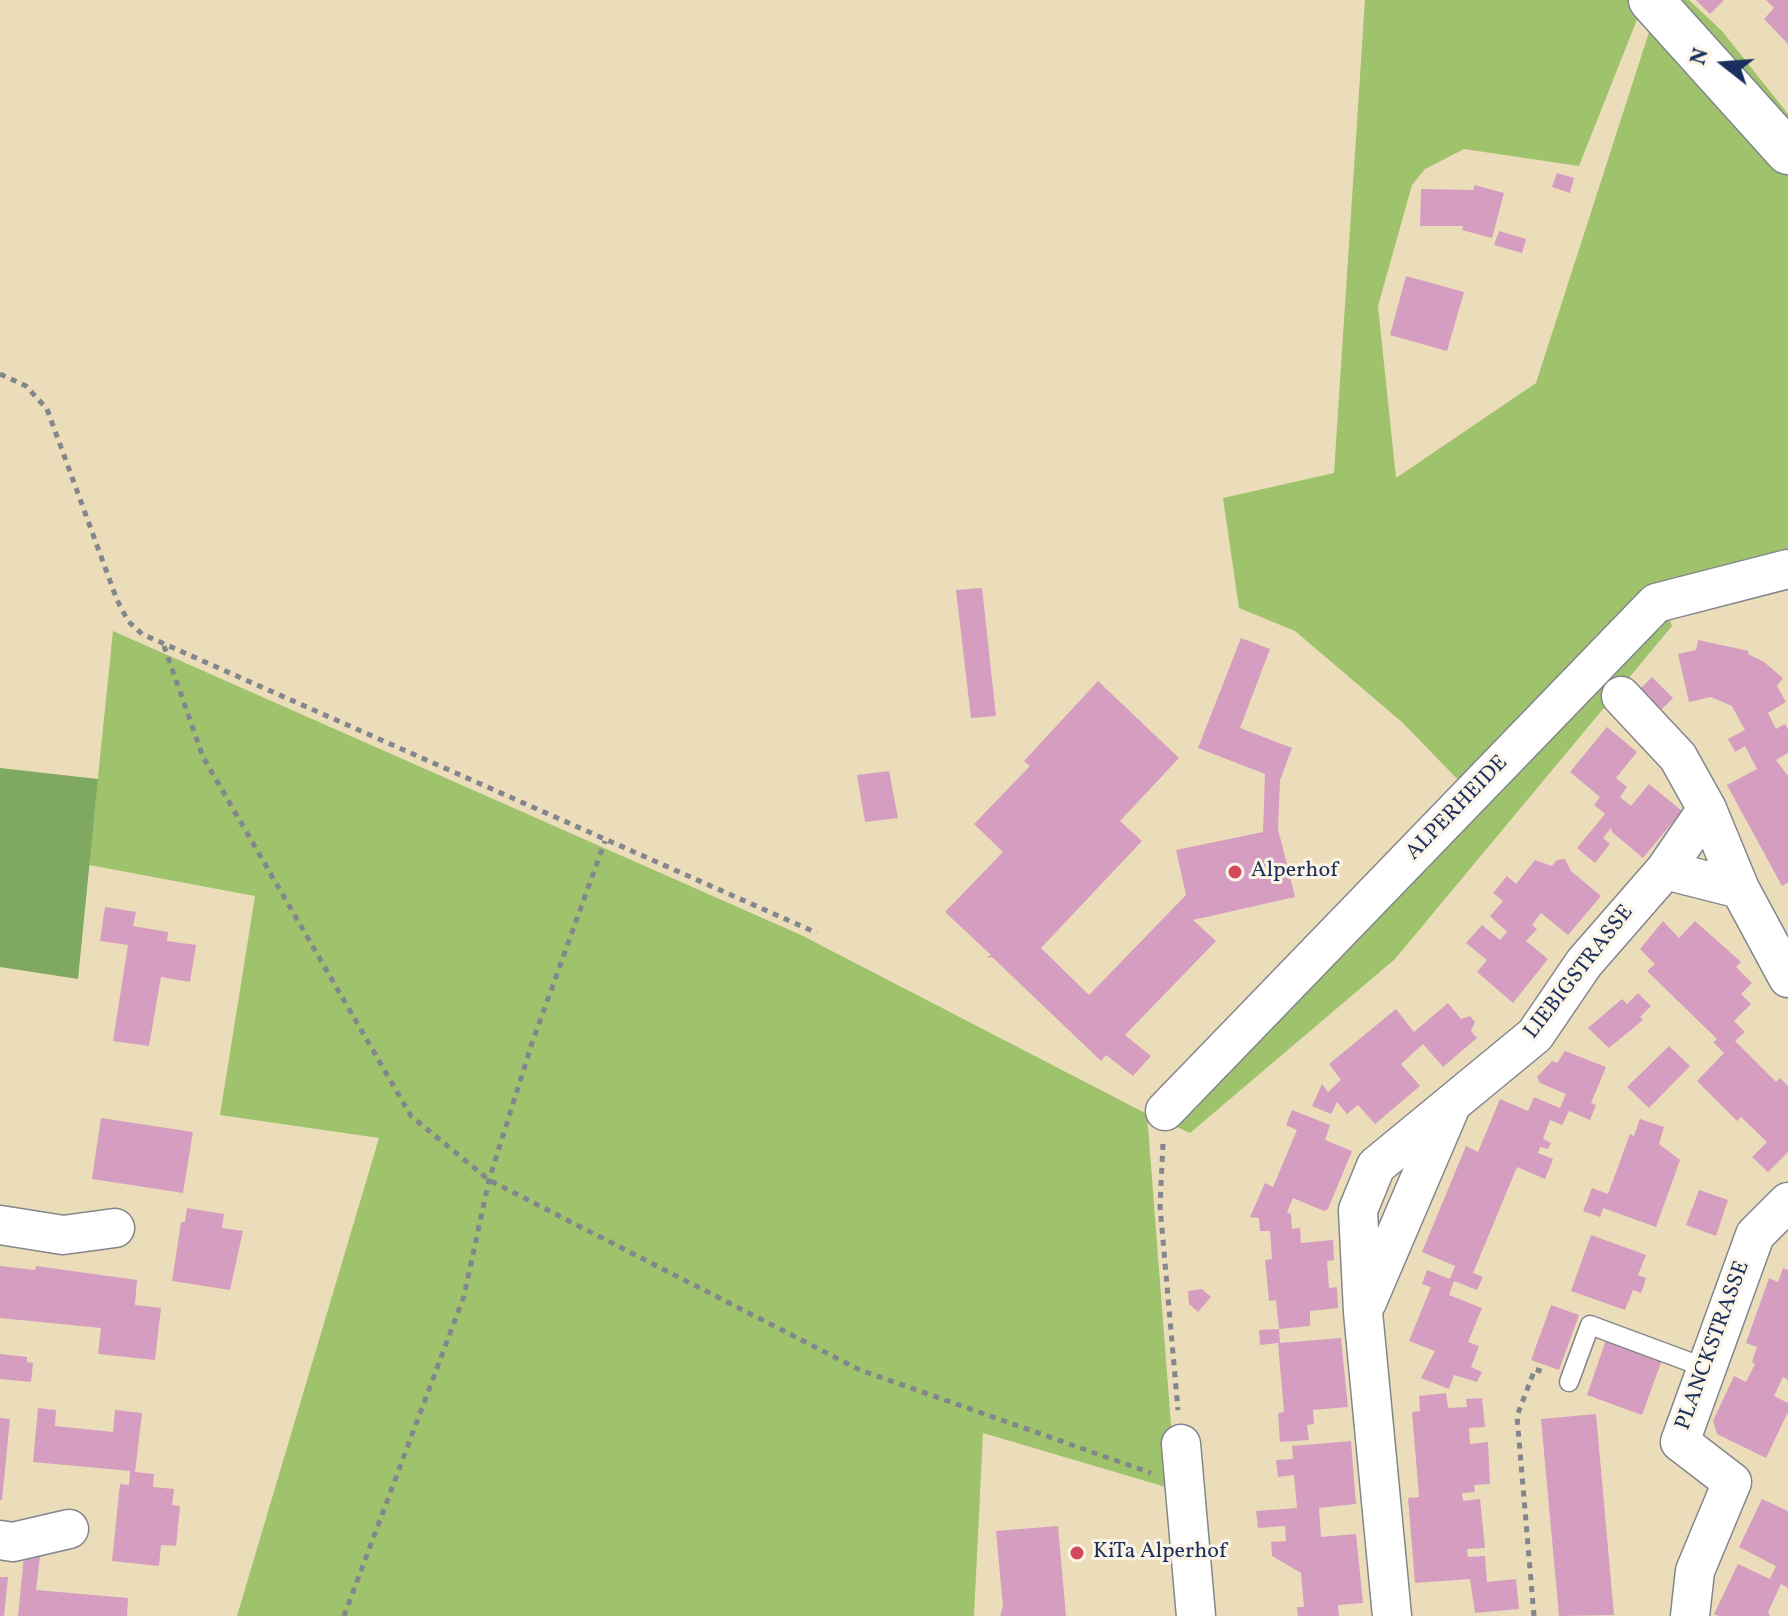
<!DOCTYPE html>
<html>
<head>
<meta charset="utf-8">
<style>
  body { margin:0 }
  #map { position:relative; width:1788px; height:1616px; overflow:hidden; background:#ebddb9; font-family:Vollkorn,serif }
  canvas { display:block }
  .north { position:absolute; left:1684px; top:24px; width:80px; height:80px; -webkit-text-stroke:6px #fcf5e5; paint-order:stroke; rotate:287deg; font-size:22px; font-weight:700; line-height:32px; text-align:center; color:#1b2f5e }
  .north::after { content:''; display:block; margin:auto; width:28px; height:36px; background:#1b2f5e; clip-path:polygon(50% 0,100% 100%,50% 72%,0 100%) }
</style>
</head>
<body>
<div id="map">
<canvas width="1788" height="1616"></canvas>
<div class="north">N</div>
</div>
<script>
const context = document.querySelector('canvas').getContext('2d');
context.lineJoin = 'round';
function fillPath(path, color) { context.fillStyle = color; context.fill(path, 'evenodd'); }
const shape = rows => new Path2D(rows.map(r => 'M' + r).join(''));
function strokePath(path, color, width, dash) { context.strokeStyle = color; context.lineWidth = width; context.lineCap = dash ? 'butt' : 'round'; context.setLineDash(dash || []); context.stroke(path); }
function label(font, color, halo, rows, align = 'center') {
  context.font = font + ' Vollkorn,serif'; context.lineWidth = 6; context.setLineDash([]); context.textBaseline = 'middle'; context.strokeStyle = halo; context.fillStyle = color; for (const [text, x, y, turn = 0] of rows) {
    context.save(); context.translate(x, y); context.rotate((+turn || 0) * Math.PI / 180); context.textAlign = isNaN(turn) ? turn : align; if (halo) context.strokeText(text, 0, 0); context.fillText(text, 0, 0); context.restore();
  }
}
const green = shape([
  [1365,0,1635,0,1638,17,1579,166,1464,149,1425,169,1412,185,1378,306,1396,478,1536,383,1650,29,1788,173,1788,552,1715,571,1463,785,1403,723,1295,631,1239,608,1223,498,1334,473],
  [1673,0,1689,0,1722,31,1788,114,1788,131],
  [1669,618,1672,626,1395,959,1190,1133,1177,1127,1182,1111,1637,641],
  [113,631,801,935,1147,1114,1176,1490,983,1433,974,1616,237,1616,379,1138,220,1115,255,896,89,865]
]);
const forest = shape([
  [0,768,98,779,78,979,0,967]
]);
const building = shape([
  [1696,0,1724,0,1710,14],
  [1766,0,1788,0,1788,44,1764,19,1774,8],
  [1557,173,1574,178,1570,193,1552,187],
  [1475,185,1504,193,1492,238,1462,230,1463,226,1420,226,1421,189,1473,190],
  [1499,231,1526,239,1522,253,1494,245],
  [1406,276,1464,292,1447,351,1390,335],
  [982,588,996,716,971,718,956,590],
  [1241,638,1270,649,1240,728,1292,748,1280,780,1278,829,1295,897,1193,920,1216,941,1125,1035,1151,1056,1133,1076,1106,1055,1101,1061,992,957,986,958,991,955,945,912,1003,852,974,824,1030,766,1024,761,1098,681,1179,758,1120,821,1142,841,1041,948,1089,995,1186,895,1176,850,1263,832,1265,774,1198,748],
  [1698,640,1749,651,1748,654,1764,662,1783,678,1777,686,1786,702,1768,713,1776,729,1785,724,1788,729,1788,753,1776,760,1788,776,1788,882,1782,886,1727,785,1757,769,1745,746,1735,752,1728,739,1745,730,1732,706,1711,697,1689,702,1678,654,1696,650],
  [1652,677,1673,698,1653,718,1632,697],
  [1607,727,1637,752,1616,778,1627,787,1620,797,1631,806,1649,784,1682,811,1643,858,1612,832,1611,828,1603,838,1610,844,1595,863,1577,848,1605,814,1594,805,1600,797,1570,772],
  [889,771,898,818,865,822,857,775],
  [1565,859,1571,871,1601,896,1568,935,1541,913,1532,925,1537,929,1526,941,1548,959,1513,1003,1477,972,1487,960,1466,943,1482,925,1500,940,1507,932,1490,916,1503,901,1493,893,1507,876,1516,884,1535,860,1552,866,1557,860],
  [105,907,136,912,133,926,168,932,167,941,196,945,190,982,161,977,149,1046,113,1041,128,945,100,941],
  [1663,921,1679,938,1695,921,1741,962,1736,967,1752,983,1741,994,1751,1004,1734,1021,1745,1032,1735,1041,1776,1082,1780,1078,1788,1086,1788,1152,1768,1172,1752,1157,1767,1142,1741,1117,1737,1121,1697,1081,1724,1053,1713,1042,1717,1039,1647,971,1655,964,1640,949],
  [1638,993,1651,1006,1640,1017,1643,1020,1609,1048,1588,1028,1622,999,1627,1004],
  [1448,1003,1461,1019,1470,1016,1475,1022,1471,1031,1477,1038,1443,1067,1423,1044,1401,1064,1420,1086,1375,1124,1358,1105,1347,1114,1337,1102,1331,1114,1312,1106,1322,1084,1328,1092,1341,1080,1329,1064,1396,1009,1414,1032],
  [1669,1046,1690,1066,1649,1108,1627,1087],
  [1565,1051,1606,1067,1591,1103,1596,1105,1590,1120,1569,1111,1562,1125,1550,1120,1543,1139,1551,1143,1548,1149,1540,1147,1538,1153,1553,1159,1545,1179,1517,1167,1473,1273,1483,1277,1477,1290,1454,1281,1449,1295,1482,1308,1468,1342,1479,1346,1471,1367,1482,1372,1477,1382,1454,1375,1449,1389,1421,1378,1435,1351,1409,1341,1431,1287,1422,1284,1427,1270,1450,1279,1455,1266,1422,1252,1466,1146,1478,1152,1500,1099,1528,1111,1534,1097,1560,1108,1566,1094,1540,1083,1537,1077,1552,1061,1557,1063],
  [1292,1110,1330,1125,1325,1140,1352,1151,1328,1209,1324,1211,1293,1198,1287,1212,1291,1214,1292,1229,1300,1228,1301,1243,1333,1240,1334,1260,1327,1261,1329,1288,1337,1287,1338,1308,1310,1311,1310,1326,1279,1329,1280,1343,1341,1338,1348,1407,1313,1410,1314,1424,1307,1425,1309,1440,1280,1442,1278,1413,1284,1412,1278,1343,1260,1345,1259,1330,1279,1329,1276,1300,1269,1301,1265,1260,1272,1259,1270,1231,1260,1231,1259,1218,1250,1217,1265,1183,1273,1187,1297,1130,1286,1125],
  [101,1118,193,1132,183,1193,92,1179],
  [1640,1119,1664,1127,1659,1144,1680,1160,1656,1227,1603,1208,1600,1217,1583,1211,1592,1188,1608,1194,1630,1134,1634,1136],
  [1699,1190,1728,1200,1716,1236,1686,1225],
  [187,1208,224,1214,222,1228,243,1231,230,1290,172,1281,181,1222,185,1222],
  [1591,1235,1646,1255,1638,1275,1646,1278,1644,1285,1641,1293,1633,1290,1625,1310,1571,1291],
  [0,1266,35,1270,36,1266,137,1280,135,1305,161,1308,155,1360,98,1354,101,1328,0,1318],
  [1783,1268,1788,1270,1788,1380,1783,1377,1774,1396,1788,1403,1788,1412,1766,1458,1717,1434,1713,1421,1734,1376,1746,1382,1755,1364,1752,1362,1757,1347,1746,1343,1769,1278,1778,1282],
  [1202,1289,1211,1297,1198,1312,1189,1304,1188,1291],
  [1551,1305,1579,1315,1559,1370,1531,1360],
  [1606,1340,1662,1360,1642,1415,1587,1395],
  [0,1354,27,1357,27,1362,33,1363,31,1382,0,1379],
  [1446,1393,1448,1408,1467,1407,1466,1399,1482,1398,1485,1427,1469,1428,1470,1444,1488,1442,1490,1484,1474,1485,1475,1492,1462,1493,1463,1501,1480,1499,1485,1548,1467,1549,1468,1557,1485,1556,1487,1582,1516,1579,1519,1609,1475,1613,1470,1579,1415,1583,1408,1498,1419,1497,1412,1412,1420,1411,1419,1396],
  [38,1408,56,1410,55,1426,113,1432,115,1410,142,1413,135,1472,154,1474,153,1487,174,1489,172,1505,180,1506,176,1546,161,1545,159,1566,112,1561,120,1484,129,1485,130,1471,33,1462],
  [1596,1414,1614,1615,1559,1616,1541,1419],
  [0,1418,10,1419,2,1500,0,1500],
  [1351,1441,1356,1504,1319,1508,1320,1522,1321,1537,1356,1534,1363,1603,1338,1605,1339,1616,1298,1616,1297,1607,1304,1607,1301,1573,1272,1556,1271,1542,1286,1541,1285,1526,1258,1528,1256,1511,1297,1508,1294,1475,1278,1477,1276,1460,1293,1459,1292,1446],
  [1762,1499,1788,1511,1788,1588,1781,1584,1768,1612,1770,1616,1718,1616,1714,1614,1738,1564,1770,1579,1776,1566,1739,1547],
  [1058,1526,1066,1616,1000,1616,1003,1606,996,1531],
  [24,1556,40,1557,36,1590,128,1598,127,1616,18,1616],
  [0,1577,8,1577,4,1616,0,1616]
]);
const path = shape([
  [0,374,26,386,47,409,117,600,128,621,142,634,817,933],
  [164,646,203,757,411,1116,489,1180,860,1370,1151,1473],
  [1163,1144,1160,1206,1178,1410],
  [344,1616,464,1296,489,1180,532,1043,605,841],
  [1534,1616,1517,1416,1535,1369,1546,1373]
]);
const service = shape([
  [1569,1382,1590,1325,1706,1368]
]);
const minor = shape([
  [1621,696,1678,757,1707,809,1740,889,1788,978],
  [1665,870,1707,809],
  [1165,1111,1656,603,1788,569],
  [0,1225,63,1235,115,1228],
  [1367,1302,1450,1108],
  [1181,1444,1196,1616],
  [0,1540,13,1542,69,1529],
  [1392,1616,1363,1312,1358,1210,1376,1166,1535,1035,1584,963,1665,870,1740,889],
  [1690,1616,1695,1571,1732,1482,1680,1442,1755,1235,1788,1202]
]);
const tertiary = shape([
  [1651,0,1788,152]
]);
const markers = [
  [1235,872,8,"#d1495b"],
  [1077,1553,8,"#d1495b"]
];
const streetNames = [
  ["ALPERHEIDE",1458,809,-46],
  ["LIEBIGSTRASSE",1580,973,-52],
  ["PLANCKSTRASSE",1714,1346,-70]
];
const poiNames = [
  ["Alperhof",1251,872],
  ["KiTa Alperhof",1093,1553]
];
fillPath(green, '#9fc26c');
fillPath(forest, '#7fa860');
fillPath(building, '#d59ec0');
strokePath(service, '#83868c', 21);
strokePath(minor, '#83868c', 41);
strokePath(tertiary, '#83868c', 47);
strokePath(path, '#83868c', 5, [6, 6]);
strokePath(service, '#fff', 18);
strokePath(minor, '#fff', 38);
strokePath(tertiary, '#fff', 44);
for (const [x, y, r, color] of markers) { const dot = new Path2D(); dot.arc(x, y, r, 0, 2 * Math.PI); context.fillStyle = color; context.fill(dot); strokePath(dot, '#fcf5e5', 3); }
label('22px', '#1b2f5e', '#fcf5e5', streetNames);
label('22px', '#1b2f5e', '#fcf5e5', poiNames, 'left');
</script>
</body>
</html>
